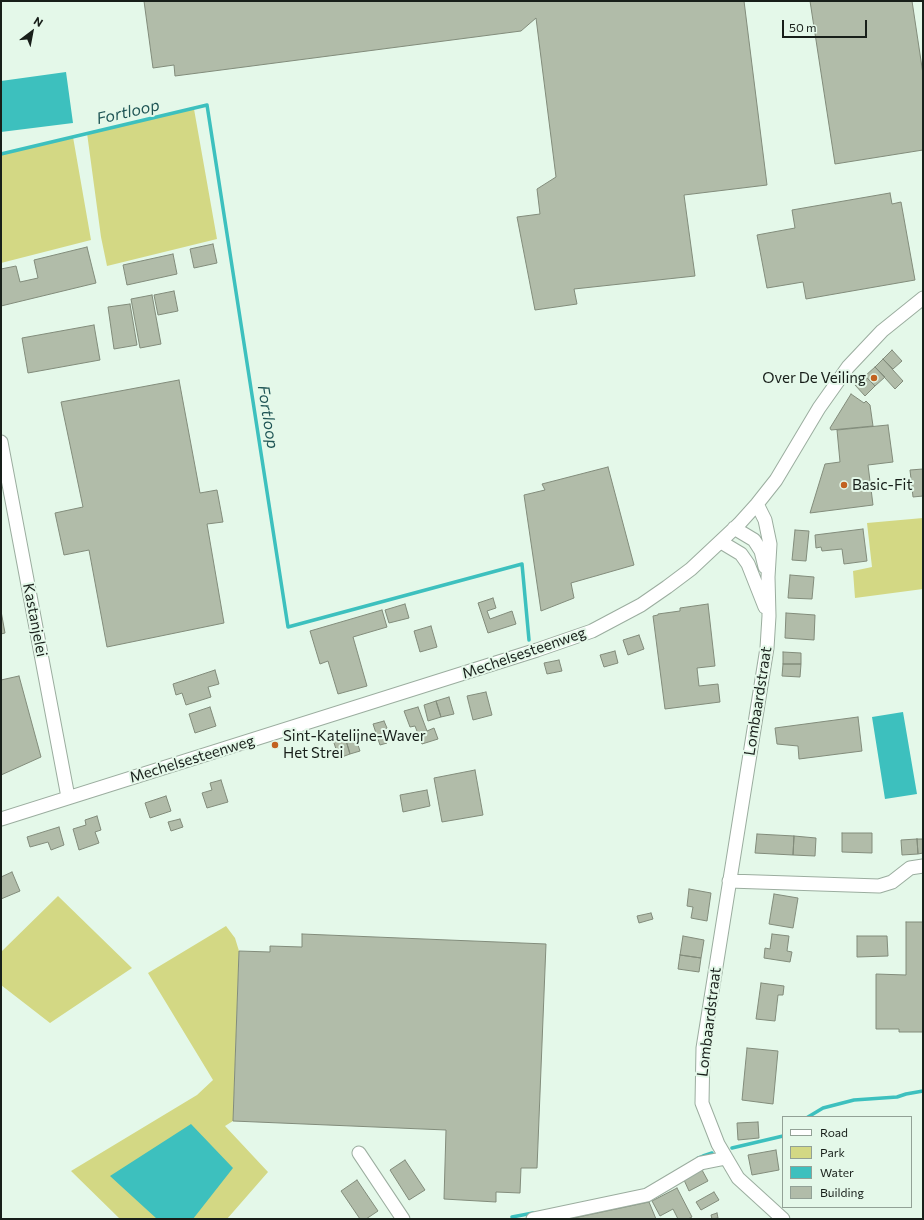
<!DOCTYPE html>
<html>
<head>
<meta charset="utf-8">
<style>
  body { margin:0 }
  #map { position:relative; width:924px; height:1220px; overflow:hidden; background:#e4f8e9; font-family:Commissioner,sans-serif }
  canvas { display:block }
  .frame { position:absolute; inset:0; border:2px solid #181f1a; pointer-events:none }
  .legend { position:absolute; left:782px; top:1116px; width:130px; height:92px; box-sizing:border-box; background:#e4f8e9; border:1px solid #92a196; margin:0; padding:5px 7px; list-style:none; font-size:12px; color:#181f1a }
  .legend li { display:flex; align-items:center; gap:8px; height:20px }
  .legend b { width:20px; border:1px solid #92a196 }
  .north { position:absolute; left:12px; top:12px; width:40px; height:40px; -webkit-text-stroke:3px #e4f8e9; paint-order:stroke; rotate:32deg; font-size:11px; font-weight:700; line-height:16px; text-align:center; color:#181f1a }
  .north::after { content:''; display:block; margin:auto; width:14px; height:18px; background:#181f1a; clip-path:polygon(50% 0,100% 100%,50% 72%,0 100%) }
  .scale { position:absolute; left:782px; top:20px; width:85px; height:18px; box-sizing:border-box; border:2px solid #181f1a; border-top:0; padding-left:5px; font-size:12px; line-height:14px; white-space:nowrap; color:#181f1a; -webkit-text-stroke:3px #e4f8e9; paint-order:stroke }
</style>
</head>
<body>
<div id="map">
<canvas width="924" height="1220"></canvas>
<div class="frame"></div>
<ul class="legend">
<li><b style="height:5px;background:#fff"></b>Road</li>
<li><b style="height:11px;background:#d3d884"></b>Park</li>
<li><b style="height:11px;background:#3dc0be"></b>Water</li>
<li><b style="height:11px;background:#b1bca9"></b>Building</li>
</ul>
<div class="north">N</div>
<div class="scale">50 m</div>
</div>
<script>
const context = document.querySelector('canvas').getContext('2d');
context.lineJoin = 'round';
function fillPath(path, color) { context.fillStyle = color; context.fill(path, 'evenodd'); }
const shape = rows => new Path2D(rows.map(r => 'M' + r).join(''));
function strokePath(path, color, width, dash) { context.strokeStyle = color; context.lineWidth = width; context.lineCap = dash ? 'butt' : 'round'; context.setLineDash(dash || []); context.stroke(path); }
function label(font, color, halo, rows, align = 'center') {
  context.font = font + ' Commissioner,sans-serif'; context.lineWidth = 4; context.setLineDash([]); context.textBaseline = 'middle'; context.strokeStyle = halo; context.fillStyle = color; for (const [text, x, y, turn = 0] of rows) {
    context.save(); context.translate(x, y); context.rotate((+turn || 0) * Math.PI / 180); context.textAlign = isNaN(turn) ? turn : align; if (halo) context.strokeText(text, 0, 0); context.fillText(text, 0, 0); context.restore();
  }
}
const green = shape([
  [194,109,217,239,107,266,101,237,87,133],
  [73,137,91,240,1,263,1,153],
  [923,518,923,589,855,598,853,571,872,567,867,523],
  [58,896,132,968,50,1023,1,985,1,952],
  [226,926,235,938,239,951,233,1121,225,1126,268,1172,227,1219,120,1219,71,1171,197,1095,213,1080,148,973]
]);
const water = shape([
  [66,72,73,123,1,132,1,81],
  [903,712,917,794,885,799,872,717],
  [191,1124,233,1168,193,1219,157,1219,110,1176]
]);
const stream = shape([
  [1,154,207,105,288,627,522,564,529,640],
  [808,1117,823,1108,854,1100,897,1097,906,1094,923,1091],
  [732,1148,783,1136],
  [698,1158,703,1156,712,1153],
  [512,1217,533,1213]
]);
const building = shape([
  [144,1,744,1,767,185,684,195,695,276,574,289,577,304,535,310,517,217,540,214,537,189,556,177,536,18,521,31,175,76,174,65,153,68,144,1],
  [810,1,912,1,923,74,923,150,835,164,810,1],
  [890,193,892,204,901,202,915,280,806,299,803,282,767,288,757,235,795,228,792,210,890,193],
  [213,244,217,263,194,268,190,249,213,244],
  [87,247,96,283,1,306,1,269,16,266,20,282,38,278,34,260,87,247],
  [173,254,177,274,127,285,123,265,173,254],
  [174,291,178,311,158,315,154,295,174,291],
  [152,295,161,344,140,348,131,299,152,295],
  [130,304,137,345,114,349,108,307,130,304],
  [94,325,100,360,28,373,22,338,94,325],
  [892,350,902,361,893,369,883,359,892,350],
  [883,359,903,381,895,389,875,367,883,359],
  [875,367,885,377,875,386,865,376,875,367],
  [865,376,875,386,865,396,855,385,865,376],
  [179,380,200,493,217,490,223,522,207,524,224,623,107,647,89,550,64,555,55,513,83,507,61,402,179,380],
  [851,394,864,403,866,401,870,405,873,426,831,430,830,428,851,394],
  [888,425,893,462,868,465,873,505,810,513,825,464,840,462,837,430,888,425],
  [608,467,634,565,571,583,574,598,541,611,524,495,545,490,542,484,608,467],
  [923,469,923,496,913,497,910,470,923,469],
  [863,529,867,561,844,564,842,549,822,551,821,547,816,548,815,535,863,529],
  [795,530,809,531,806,561,792,560,795,530],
  [790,575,814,577,812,599,788,598,790,575],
  [493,598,496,608,487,611,490,619,512,611,516,624,488,633,478,603,493,598],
  [405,604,409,618,389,623,385,610,405,604],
  [708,604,715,666,697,668,699,686,718,684,720,702,665,709,653,616,658,615,658,614,680,611,680,608,708,604],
  [382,610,387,627,353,637,367,686,338,694,328,661,320,664,310,631,382,610],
  [1,611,5,633,1,634,1,611],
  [786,613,815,615,814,640,785,638,786,613],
  [431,626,437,647,420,652,414,631,431,626],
  [639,635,644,649,628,655,623,640,639,635],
  [615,651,618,663,604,667,600,655,615,651],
  [783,652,801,653,801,664,783,664,783,652],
  [559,660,562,671,547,674,544,663,559,660],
  [783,664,801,664,800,677,782,676,783,664],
  [215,670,219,684,208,687,211,697,186,705,182,693,176,695,173,684,215,670],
  [19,676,41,757,1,775,1,680,19,676],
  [486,692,492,715,473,720,467,696,486,692],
  [449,697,454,714,441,717,436,701,449,697],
  [436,701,441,717,428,721,424,705,436,701],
  [210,707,216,726,195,733,189,714,210,707],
  [418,707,427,731,434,728,438,739,422,744,415,726,410,727,404,711,418,707],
  [858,717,862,751,799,759,798,746,777,744,775,728,858,717],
  [384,721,387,728,385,729,387,735,385,736,387,743,380,745,373,724,384,721],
  [354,733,360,751,350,754,345,737,354,733],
  [345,737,350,754,339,758,333,740,345,737],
  [475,770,483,815,442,822,434,778,475,770],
  [221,780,228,802,207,808,202,793,212,790,210,783,221,780],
  [427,790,430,806,403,812,400,795,427,790],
  [166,796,171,811,150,818,145,803,166,796],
  [97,816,101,830,95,832,99,843,79,850,73,829,86,825,85,820,97,816],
  [180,819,183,827,171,831,168,822,180,819],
  [59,827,64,845,51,850,48,842,30,847,27,837,59,827],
  [842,833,872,833,872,853,842,852,842,833],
  [757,834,794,836,793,855,755,853,757,834],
  [794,836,816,838,815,856,793,855,794,836],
  [917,839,918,854,902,855,901,840,917,839],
  [917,839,923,839,923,853,918,854,917,839],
  [12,872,20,891,1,899,1,877,12,872],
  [689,889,711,893,707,921,691,918,693,907,687,906,689,889],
  [774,894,798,898,793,928,769,924,774,894],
  [651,913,653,919,639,923,637,916,651,913],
  [906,922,923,922,923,1032,899,1032,899,1029,876,1029,876,974,906,975,906,922],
  [302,934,546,944,537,1168,521,1168,520,1193,496,1192,496,1202,444,1199,446,1130,233,1121,239,951,270,952,270,946,302,947,302,934],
  [772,934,789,936,787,951,792,952,790,962,764,958,765,948,770,949,772,934],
  [683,936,704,940,701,958,680,955,683,936],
  [857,936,887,936,888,956,857,957,857,936],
  [680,955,701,958,699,972,678,969,680,955],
  [761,983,784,986,783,995,778,995,775,1021,756,1019,761,983],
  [747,1048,778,1051,773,1104,742,1100,747,1048],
  [758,1122,759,1138,738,1140,737,1123,758,1122],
  [776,1150,779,1170,752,1175,748,1155,776,1150],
  [405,1160,425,1190,409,1200,390,1170,405,1160],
  [702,1170,708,1181,689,1191,684,1180,702,1170],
  [357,1180,378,1211,366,1219,360,1219,341,1191,357,1180],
  [677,1188,692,1217,688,1219,678,1219,673,1209,660,1216,652,1201,677,1188],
  [714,1192,719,1200,701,1210,696,1202,714,1192],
  [649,1202,656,1219,569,1219,649,1202],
  [717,1213,718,1218,712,1219,711,1215,717,1213]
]);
const minor = shape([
  [1,442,68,797],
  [757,504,765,520,770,544,768,577,769,616,767,648,703,1048,702,1103,718,1144,738,1178,783,1219],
  [734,528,754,540,761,551,765,567],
  [721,542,741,554,748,564,765,607],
  [1,819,537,650,592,631,641,605,667,587,691,569,739,524,757,504,776,480,819,408,848,367,882,331,923,298],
  [729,881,879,886,892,882,910,868,923,866],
  [359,1153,403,1219],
  [533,1219,647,1195,701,1163,726,1158]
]);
const markers = [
  [874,378,4,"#c26120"],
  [844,485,4,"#c26120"],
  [275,745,4,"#c26120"]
];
const poiNames = [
  ["Over De Veiling",866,378,"right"],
  ["Basic-Fit",852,485],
  ["Sint-Katelijne-Waver",283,736],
  ["Het Strei",283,753]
];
const streetNames = [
  ["Kastanjelei",35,620,79],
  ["Mechelsesteenweg",524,653,-19],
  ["Lombaardstraat",758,701,-81],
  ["Mechelsesteenweg",192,759,-17],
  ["Lombaardstraat",709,1022,-83]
];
const waterNames = [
  ["Fortloop",128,112,-13],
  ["Fortloop",268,417,81]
];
fillPath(green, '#d3d884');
fillPath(water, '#3dc0be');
strokePath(stream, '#3dc0be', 3.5);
fillPath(building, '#b1bca9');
strokePath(building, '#828c7b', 1);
strokePath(minor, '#9bad9f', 15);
strokePath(minor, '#fff', 13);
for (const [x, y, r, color] of markers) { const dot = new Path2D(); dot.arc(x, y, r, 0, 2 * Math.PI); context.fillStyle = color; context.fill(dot); strokePath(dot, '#e4f8e9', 1.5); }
label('15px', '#181f1a', '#e4f8e9', poiNames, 'left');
label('15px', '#181f1a', '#e4f8e9', streetNames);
label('italic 16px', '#1f5555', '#e4f8e9', waterNames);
</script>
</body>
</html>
